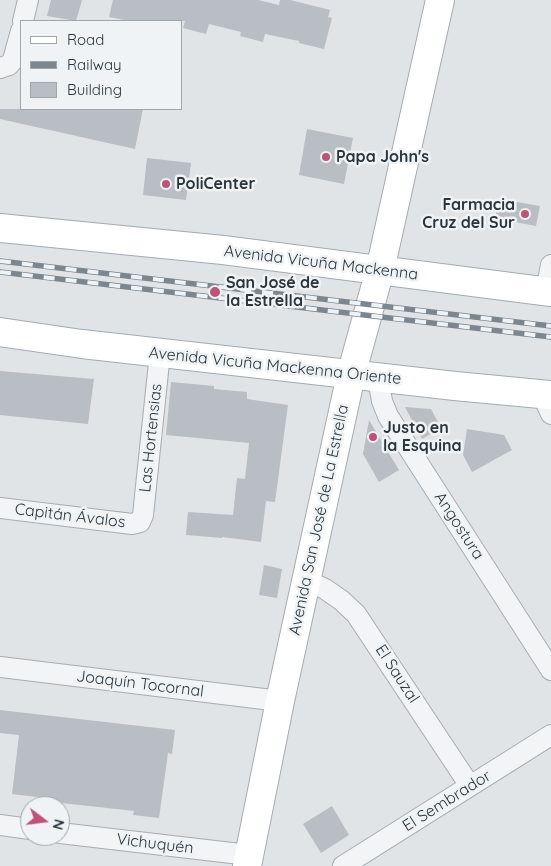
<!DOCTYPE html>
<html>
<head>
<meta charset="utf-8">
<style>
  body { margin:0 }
  #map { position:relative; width:551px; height:866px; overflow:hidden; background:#e0e4e7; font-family:Quicksand,sans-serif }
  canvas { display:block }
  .legend { position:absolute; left:20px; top:20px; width:162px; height:90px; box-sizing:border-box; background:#eff3f5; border:1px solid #a0a7ab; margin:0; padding:6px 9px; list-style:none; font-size:15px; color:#2a353d }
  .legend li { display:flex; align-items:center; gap:10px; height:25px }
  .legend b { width:25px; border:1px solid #a0a7ab }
  .north { position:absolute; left:20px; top:796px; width:50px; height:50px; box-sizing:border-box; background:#eff3f5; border:1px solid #a0a7ab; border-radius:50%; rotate:105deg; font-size:14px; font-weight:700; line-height:20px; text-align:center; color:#2a353d }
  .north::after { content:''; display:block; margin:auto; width:18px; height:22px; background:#bf5277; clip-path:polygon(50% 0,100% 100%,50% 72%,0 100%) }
</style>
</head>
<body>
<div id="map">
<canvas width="551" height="866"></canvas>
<ul class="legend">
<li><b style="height:6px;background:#fff"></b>Road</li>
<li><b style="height:6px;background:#7b868f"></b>Railway</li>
<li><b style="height:14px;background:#b8bec3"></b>Building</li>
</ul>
<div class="north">N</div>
</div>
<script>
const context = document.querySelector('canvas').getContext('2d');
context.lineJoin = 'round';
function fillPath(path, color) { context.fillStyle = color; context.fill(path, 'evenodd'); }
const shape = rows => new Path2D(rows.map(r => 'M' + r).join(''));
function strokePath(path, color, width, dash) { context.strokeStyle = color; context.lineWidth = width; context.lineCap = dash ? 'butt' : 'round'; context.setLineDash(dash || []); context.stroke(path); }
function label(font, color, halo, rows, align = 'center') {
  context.font = font + ' Quicksand,sans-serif'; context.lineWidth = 5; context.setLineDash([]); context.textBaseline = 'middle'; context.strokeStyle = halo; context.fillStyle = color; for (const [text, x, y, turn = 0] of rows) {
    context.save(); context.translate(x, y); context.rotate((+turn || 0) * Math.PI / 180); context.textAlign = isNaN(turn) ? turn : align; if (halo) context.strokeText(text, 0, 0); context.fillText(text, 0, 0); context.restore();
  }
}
const building = shape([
  [51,0,82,0,76,21,47,16],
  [113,0,258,0,279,5,280,0,290,0,330,10,328,17,332,18,324,49,299,43,299,41,265,34,263,42,240,36,241,32,209,24,206,34,183,28,185,21,129,21,109,17],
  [0,109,143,109,135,149,0,119],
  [307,129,353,138,344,184,299,175],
  [147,158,191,163,186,200,143,195],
  [499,199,540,206,536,226,495,218],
  [0,371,94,379,88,424,0,415],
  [171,382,214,386,214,389,247,392,247,399,288,405,275,502,266,501,261,542,222,537,222,538,186,535,188,512,233,515,237,478,245,479,249,443,166,435],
  [405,407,431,409,441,428,422,439],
  [369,420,399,470,379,482,363,454],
  [467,429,504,435,512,450,472,472,463,455],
  [264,565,282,569,277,598,259,595],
  [0,710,175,730,172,754,168,753,159,818,133,815,134,811,53,802,53,799,12,794,19,735,0,733],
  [332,806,349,835,321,853,303,824]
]);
const minor = shape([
  [23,21,28,0],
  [0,68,9,65,13,60,21,31],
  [546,291,551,265],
  [378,378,382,401,388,416,551,670],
  [542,394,551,414],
  [0,508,132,524,140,522,143,515,160,353],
  [306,580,325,589,341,600,356,614,470,786],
  [0,667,280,701],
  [0,825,30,829],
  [60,833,249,855],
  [343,866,551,735]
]);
const secondary = shape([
  [247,866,280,701,344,407,351,375,380,270,440,0]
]);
const primary = shape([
  [0,228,223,250,551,292],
  [0,332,82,344,455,386,551,395]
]);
const rail = shape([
  [0,261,551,326],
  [0,272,551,337]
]);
const markers = [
  [326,157,5,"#bf5277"],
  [166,184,5,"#bf5277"],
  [525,214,5,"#bf5277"],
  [215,292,6,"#bf5277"],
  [373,437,5,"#bf5277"]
];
const poiNames = [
  ["Papa John's",336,157],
  ["PoliCenter",176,184],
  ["Farmacia",515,205,"right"],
  ["Cruz del Sur",515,223,"right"],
  ["San José de",226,283],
  ["la Estrella",226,301],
  ["Justo en",383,428],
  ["la Esquina",383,446]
];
const streetNames = [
  ["Avenida Vicuña Mackenna",321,263,7],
  ["Avenida Vicuña Mackenna Oriente",275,366,6],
  ["Las Hortensias",151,438,-84],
  ["Capitán Ávalos",70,516,7],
  ["Avenida San José de La Estrella",319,520,-78],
  ["Angostura",459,526,57],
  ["El Sauzal",397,674,57],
  ["Joaquín Tocornal",140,684,7],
  ["El Sembrador",447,801,-32],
  ["Vichuquén",155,844,7]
];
fillPath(building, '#b8bec3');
strokePath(minor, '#a6acb1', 22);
strokePath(secondary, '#a6acb1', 30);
strokePath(primary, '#a1abb2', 30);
strokePath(minor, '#f2f4f6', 20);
strokePath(secondary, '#fff', 28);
strokePath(primary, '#fff', 28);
strokePath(rail, '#7b868f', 5.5);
strokePath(rail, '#eff3f5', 4, [11]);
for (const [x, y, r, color] of markers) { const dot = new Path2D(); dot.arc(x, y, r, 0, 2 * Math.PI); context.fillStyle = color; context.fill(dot); strokePath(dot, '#eff3f5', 2); }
label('bold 16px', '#2a353d', '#eff3f5', poiNames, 'left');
label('16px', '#2a353d', '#eff3f5', streetNames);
</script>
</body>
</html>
